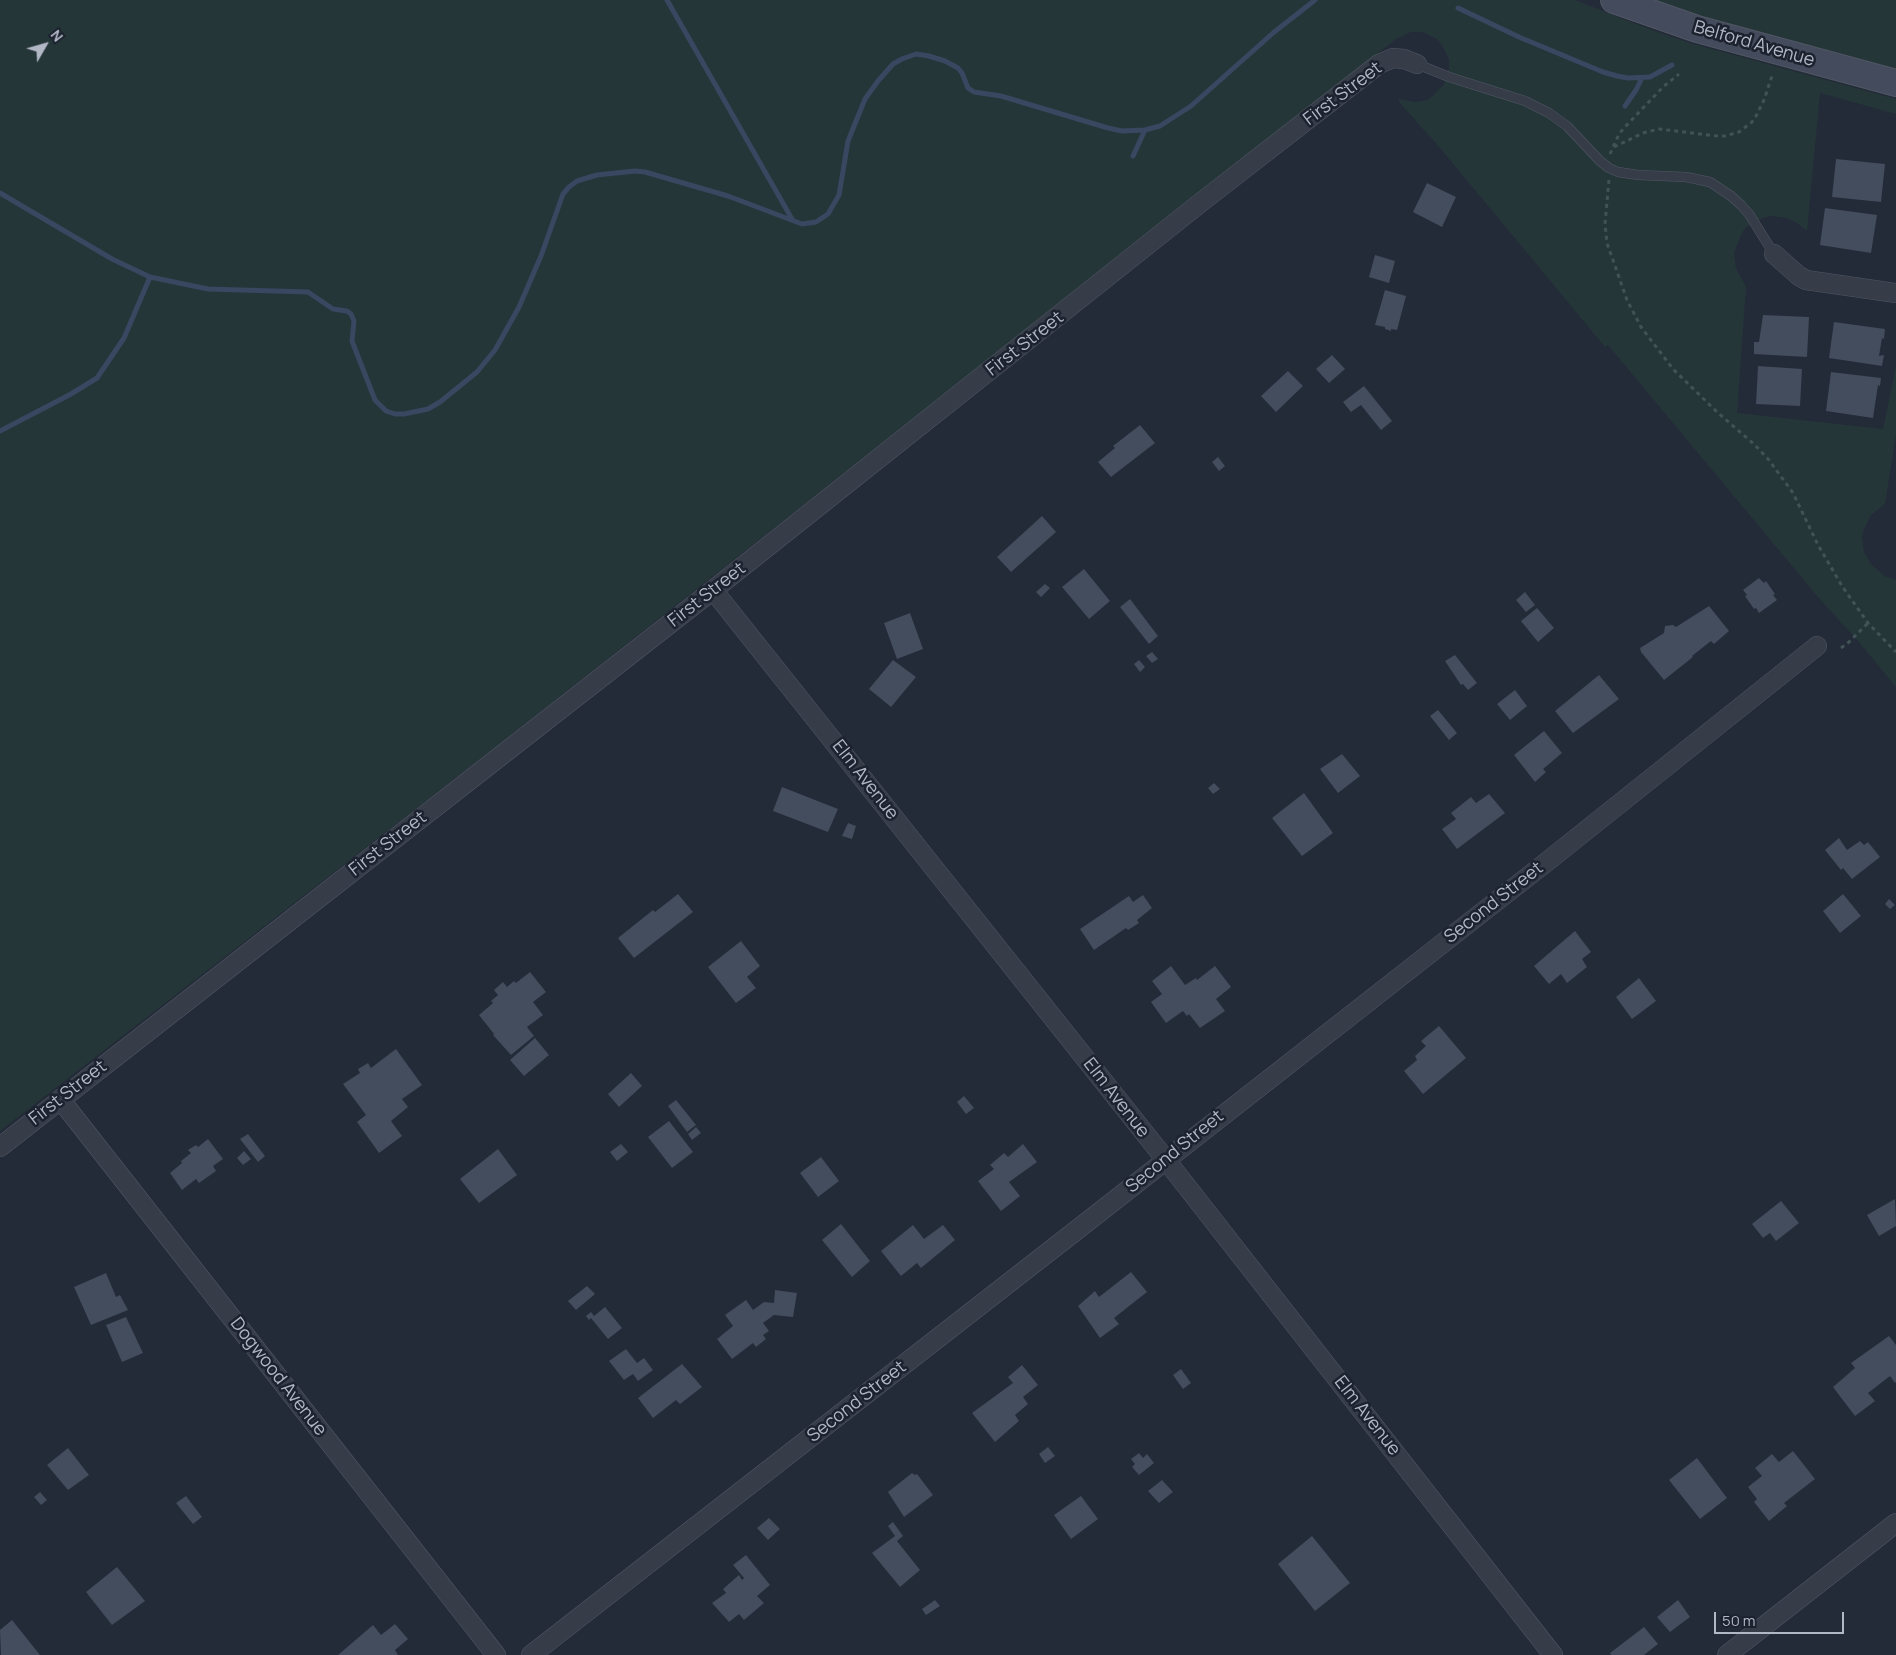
<!DOCTYPE html>
<html>
<head>
<meta charset="utf-8">
<style>
  body { margin:0 }
  #map { position:relative; width:1896px; height:1655px; overflow:hidden; background:#232a38; font-family:Manrope,sans-serif }
  canvas { display:block }
  .north { position:absolute; left:20px; top:20px; width:50px; height:50px; -webkit-text-stroke:4px #1c222e; paint-order:stroke; rotate:52deg; font-size:14px; font-weight:700; line-height:20px; text-align:center; color:#b1b7c5 }
  .north::after { content:''; display:block; margin:auto; width:18px; height:22px; background:#b1b7c5; clip-path:polygon(50% 0,100% 100%,50% 72%,0 100%) }
  .scale { position:absolute; left:1714px; top:1612px; width:130px; height:22px; box-sizing:border-box; border:2px solid #b1b7c5; border-top:0; padding-left:6px; font-size:15px; line-height:18px; white-space:nowrap; color:#b1b7c5; -webkit-text-stroke:4px #1c222e; paint-order:stroke }
</style>
</head>
<body>
<div id="map">
<canvas width="1896" height="1655"></canvas>
<div class="north">N</div>
<div class="scale">50 m</div>
</div>
<script>
const context = document.querySelector('canvas').getContext('2d');
context.lineJoin = 'round';
function fillPath(path, color) { context.fillStyle = color; context.fill(path, 'evenodd'); }
const shape = rows => new Path2D(rows.map(r => 'M' + r).join(''));
function strokePath(path, color, width, dash) { context.strokeStyle = color; context.lineWidth = width; context.lineCap = dash ? 'butt' : 'round'; context.setLineDash(dash || []); context.stroke(path); }
function label(font, color, halo, rows, align = 'center') {
  context.font = font + ' Manrope,sans-serif'; context.lineWidth = 5; context.setLineDash([]); context.textBaseline = 'middle'; context.strokeStyle = halo; context.fillStyle = color; for (const [text, x, y, turn = 0] of rows) {
    context.save(); context.translate(x, y); context.rotate((+turn || 0) * Math.PI / 180); context.textAlign = isNaN(turn) ? turn : align; if (halo) context.strokeText(text, 0, 0); context.fillText(text, 0, 0); context.restore();
  }
}
const green = shape([
  [0,0,1575,0,1649,29,1690,43,1896,99,1896,114,1820,93,1807,231,1797,223,1787,218,1770,216,1763,218,1746,227,1741,235,1734,253,1736,268,1746,287,1737,413,1883,429,1896,366,1896,435,1885,504,1871,515,1864,529,1862,537,1864,552,1871,564,1884,576,1896,580,1896,687,1858,641,1817,596,1608,345,1605,347,1440,148,1399,102,1399,99,1415,102,1427,100,1433,96,1444,84,1449,68,1449,59,1443,47,1437,39,1423,32,1411,32,1396,39,493,749,0,1131],
  [1652,0,1896,0,1896,70,1697,15]
]);
const stream = shape([
  [667,0,792,219],
  [1458,8,1519,37,1603,72,1617,76,1628,78,1650,77,1672,65],
  [1625,106,1636,90,1642,78],
  [1133,156,1145,130],
  [0,193,112,259,150,277,208,289,308,292,333,309,347,311,351,314,354,321,352,341,375,400,386,411,395,414,404,414,428,409,440,402,477,372,495,350,519,307,541,256,563,194,569,187,577,181,597,175,635,171,645,172,728,196,802,224,816,222,828,214,839,195,848,141,865,99,878,81,893,64,902,59,916,54,929,56,945,61,958,68,962,73,968,88,974,92,1001,96,1108,128,1122,131,1145,130,1160,126,1191,106,1273,33,1315,0],
  [0,431,71,394,97,378,124,338,150,277]
]);
const building = shape([
  [1836,159,1885,164,1881,202,1832,197],
  [1427,183,1456,197,1442,227,1413,212],
  [1825,208,1877,215,1871,253,1820,245],
  [1375,255,1395,261,1389,283,1369,277],
  [1385,290,1406,296,1397,330,1391,329,1391,331,1385,329,1385,327,1375,325],
  [1763,315,1809,317,1807,357,1754,354,1754,342,1759,342],
  [1834,322,1885,329,1884,339,1882,338,1879,356,1884,355,1882,366,1829,358],
  [1332,355,1345,369,1329,383,1316,369],
  [1758,366,1802,369,1800,406,1756,404],
  [1288,371,1303,386,1276,412,1261,396],
  [1831,372,1881,378,1880,386,1878,385,1873,418,1826,411],
  [1364,386,1392,421,1381,430,1361,405,1351,412,1343,402],
  [1140,425,1155,443,1111,477,1098,462,1115,448,1113,446],
  [1218,457,1225,466,1219,471,1212,462],
  [1042,516,1056,532,1011,572,997,557],
  [1084,569,1110,601,1089,619,1062,587],
  [1759,578,1764,583,1766,581,1775,594,1773,595,1777,600,1759,613,1756,608,1754,609,1745,596,1747,595,1743,590],
  [1045,584,1050,588,1041,597,1036,592],
  [1525,592,1535,605,1526,612,1516,600],
  [1130,599,1158,636,1149,644,1120,607],
  [1709,606,1729,631,1714,644,1711,641,1692,656,1693,657,1664,680,1641,652,1640,648,1664,633,1665,626,1673,625,1676,627],
  [1537,608,1554,628,1538,642,1521,621],
  [910,613,923,649,897,659,884,623],
  [1152,652,1158,659,1152,663,1146,656],
  [1455,655,1477,683,1468,690,1463,684,1461,685,1445,661],
  [893,660,916,677,891,707,869,689],
  [1139,660,1145,667,1140,672,1134,664],
  [1599,675,1619,699,1573,733,1555,711],
  [1515,690,1527,706,1510,720,1497,704],
  [1438,710,1457,733,1449,740,1430,716],
  [1544,731,1562,753,1543,769,1546,772,1535,782,1514,755],
  [1342,754,1360,776,1338,793,1320,769],
  [1214,783,1220,789,1213,794,1208,788],
  [782,787,838,809,828,832,773,811],
  [1304,793,1333,833,1302,856,1272,818],
  [1489,794,1505,813,1457,849,1442,829,1456,819,1451,813,1471,797,1476,803],
  [848,823,856,826,852,839,842,836],
  [1839,838,1847,850,1860,841,1864,845,1868,842,1880,857,1852,879,1843,868,1841,870,1825,850],
  [678,894,693,912,634,958,618,938,653,910,655,912],
  [1843,894,1861,916,1840,933,1823,911],
  [1143,895,1152,908,1137,920,1139,923,1128,930,1126,928,1094,950,1080,929,1129,896,1133,902],
  [1889,899,1895,905,1890,909,1885,904],
  [1575,931,1591,952,1582,959,1587,967,1567,983,1561,974,1549,984,1534,966],
  [741,941,760,966,747,977,756,988,736,1003,708,967],
  [1171,966,1185,985,1196,978,1197,980,1215,966,1231,987,1216,999,1225,1011,1200,1028,1189,1014,1187,1016,1183,1011,1166,1023,1151,1002,1162,994,1152,981],
  [530,972,546,992,533,1002,543,1015,527,1027,534,1036,511,1055,493,1035,494,1034,479,1015,493,1003,491,1001,498,995,494,990,503,982,507,987,514,981,516,983],
  [1639,978,1656,1001,1632,1019,1616,997],
  [1439,1026,1466,1058,1423,1094,1404,1071,1417,1060,1415,1056,1426,1046,1421,1041],
  [535,1038,549,1055,524,1076,510,1060],
  [396,1049,422,1085,402,1099,408,1107,391,1121,402,1136,379,1153,357,1122,366,1115,343,1084,360,1073,358,1069,368,1063,371,1068],
  [631,1073,642,1086,619,1107,608,1094],
  [964,1096,974,1108,966,1114,957,1102],
  [676,1100,696,1125,687,1132,668,1106],
  [669,1121,693,1152,672,1168,648,1137],
  [696,1127,701,1133,692,1140,688,1134],
  [248,1134,265,1156,258,1162,240,1139],
  [208,1139,223,1159,213,1166,216,1171,199,1183,196,1179,182,1190,170,1173,182,1163,181,1161,191,1153,188,1150,196,1145,198,1147],
  [621,1144,628,1152,617,1161,610,1152],
  [1023,1144,1037,1162,1009,1182,1020,1196,1001,1211,978,1181,994,1169,990,1165,1004,1153,1008,1157],
  [498,1149,517,1175,479,1203,460,1179],
  [244,1151,251,1159,243,1165,237,1158],
  [821,1157,839,1181,818,1197,800,1173],
  [1895,1199,1896,1226,1879,1236,1867,1215],
  [1781,1201,1799,1223,1776,1241,1770,1233,1763,1238,1752,1224],
  [841,1224,870,1261,852,1277,822,1240],
  [913,1225,924,1239,943,1225,955,1240,921,1268,917,1263,901,1276,881,1251],
  [1131,1272,1147,1292,1114,1318,1119,1324,1100,1338,1078,1306,1095,1291,1099,1297],
  [106,1273,116,1297,120,1295,128,1310,91,1325,74,1287],
  [587,1286,595,1294,576,1310,568,1301],
  [775,1290,797,1293,793,1317,774,1315,763,1323,769,1331,763,1335,766,1339,756,1347,753,1343,732,1359,717,1339,733,1326,725,1315,746,1300,753,1310,764,1302,774,1303],
  [605,1307,622,1328,608,1339,591,1318,589,1320,586,1316,591,1312,594,1316],
  [126,1317,143,1353,122,1362,106,1325],
  [1889,1336,1896,1345,1896,1382,1895,1383,1890,1376,1868,1393,1875,1401,1855,1416,1833,1387,1855,1368,1851,1363],
  [626,1349,637,1363,644,1358,653,1370,638,1381,633,1374,624,1380,609,1361],
  [682,1364,702,1387,680,1404,676,1400,653,1418,638,1398],
  [1022,1365,1038,1385,1023,1397,1028,1404,1015,1415,1019,1421,995,1442,972,1413,1013,1383,1008,1377],
  [1181,1369,1191,1383,1183,1389,1173,1375],
  [1048,1447,1055,1456,1045,1463,1039,1454],
  [68,1448,89,1475,68,1490,47,1465],
  [1793,1451,1815,1479,1784,1503,1787,1506,1769,1521,1754,1502,1757,1499,1748,1487,1762,1476,1755,1468,1772,1454,1779,1462],
  [1139,1453,1143,1458,1147,1454,1154,1463,1139,1475,1132,1467,1135,1464,1131,1459],
  [1697,1458,1727,1498,1700,1519,1669,1480],
  [912,1473,915,1475,917,1474,933,1495,904,1517,888,1492],
  [1162,1480,1173,1492,1159,1503,1148,1491],
  [40,1492,47,1500,41,1505,34,1497],
  [186,1496,202,1517,193,1524,176,1503],
  [1081,1496,1098,1519,1071,1539,1054,1515],
  [769,1518,780,1529,768,1540,757,1528],
  [893,1522,903,1536,897,1541,920,1570,900,1587,872,1553,895,1536,888,1526],
  [1312,1536,1350,1583,1315,1611,1278,1564],
  [746,1555,770,1585,757,1596,764,1603,744,1620,739,1614,729,1622,712,1603,726,1593,723,1589,739,1575,742,1580,744,1578,733,1565],
  [117,1567,145,1601,112,1625,86,1592],
  [935,1600,940,1606,926,1615,922,1609],
  [1678,1600,1690,1617,1670,1632,1657,1617],
  [12,1620,40,1655,1,1655,0,1630],
  [395,1624,408,1639,395,1650,398,1655,338,1655,373,1625,381,1635],
  [1644,1627,1658,1644,1644,1655,1611,1655,1610,1653]
]);
const path = shape([
  [1614,147,1643,133,1659,129,1717,136,1725,136,1739,132,1752,122,1756,116,1764,100,1773,73],
  [1610,154,1619,134,1624,128,1663,87,1679,74],
  [1609,180,1605,224,1607,243,1627,300,1641,327,1673,369,1717,412,1755,445,1769,460,1793,493,1818,545,1842,586,1868,623,1896,652],
  [1841,648,1849,642,1868,623]
]);
const lane = shape([
  [1417,64,1449,77,1525,101,1549,113,1567,126,1600,161,1609,168,1618,172,1638,175,1686,177,1710,182,1731,196,1741,205,1749,214,1774,254]
]);
const street = shape([
  [1774,254,1799,276,1806,280,1896,293],
  [713,590,1166,1160,1553,1655],
  [60,1099,496,1655],
  [0,1147,713,590,1204,200,1379,64,1393,58,1404,59,1417,64],
  [531,1655,1078,1229,1544,864,1817,646],
  [1727,1655,1896,1523]
]);
const secondary = shape([
  [1614,0,1697,29,1896,83]
]);
const streetNames = [
  ["Belford Avenue",1754,44,16],
  ["First Street",1343,94,-37],
  ["First Street",1025,344,-38],
  ["First Street",707,595,-38],
  ["Elm Avenue",865,780,52],
  ["First Street",388,844,-38],
  ["Second Street",1494,903,-38],
  ["First Street",68,1093,-38],
  ["Elm Avenue",1116,1098,52],
  ["Second Street",1175,1152,-39],
  ["Dogwood Avenue",278,1377,52],
  ["Second Street",857,1402,-38],
  ["Elm Avenue",1367,1416,52]
];
fillPath(green, '#253639');
strokePath(stream, '#394761', 5);
fillPath(building, '#444d5d');
strokePath(lane, '#515764', 10);
strokePath(street, '#515764', 20);
strokePath(secondary, '#515764', 28);
strokePath(path, '#425357', 3, [4, 4]);
strokePath(lane, '#363d49', 9);
strokePath(street, '#363d49', 19);
strokePath(secondary, '#444b5c', 26);
label('18px', '#b1b7c5', '#1c222e', streetNames);
</script>
</body>
</html>
